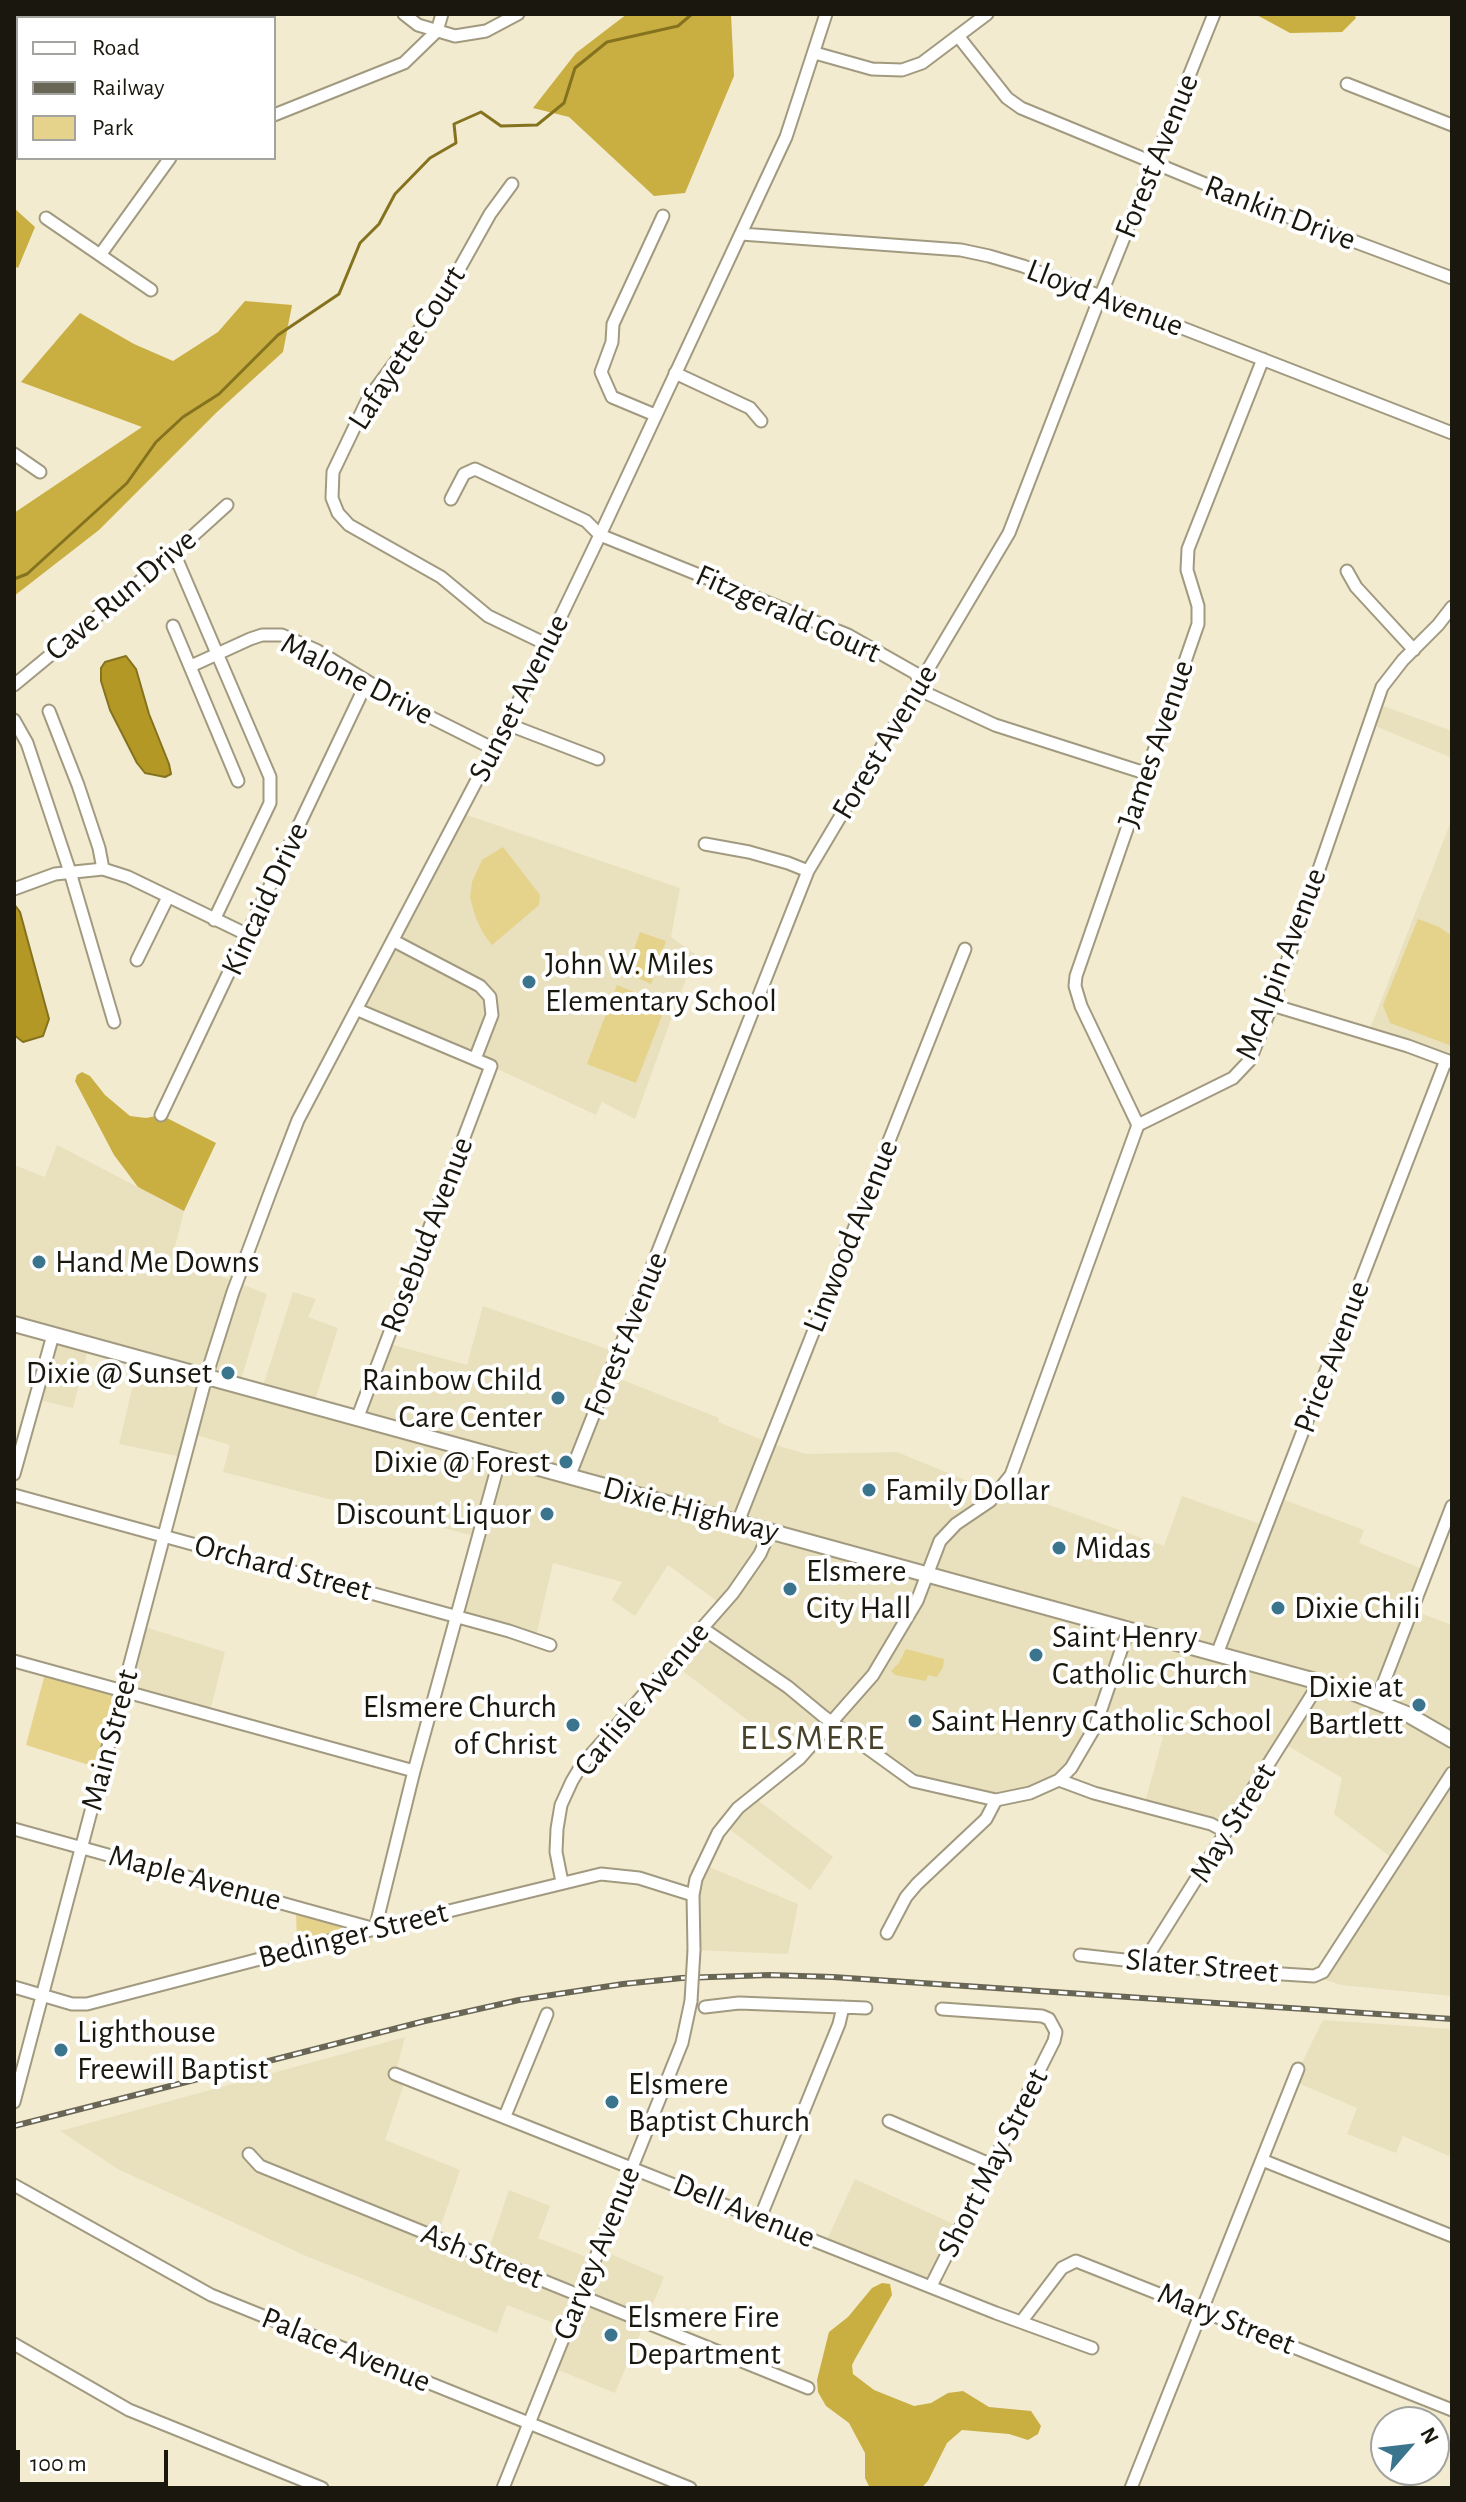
<!DOCTYPE html>
<html>
<head>
<meta charset="utf-8">
<style>
  body { margin:0 }
  #map { position:relative; width:1466px; height:2502px; overflow:hidden; background:#f2ebcf; font-family:"Alegreya Sans",sans-serif }
  canvas { display:block }
  .frame { position:absolute; inset:0; border:16px solid #1a180e; pointer-events:none }
  .legend { position:absolute; left:16px; top:16px; width:260px; height:144px; box-sizing:border-box; background:#fff; border:2px solid #a3a39f; margin:0; padding:10px 14px; list-style:none; font-size:24px; color:#1a180e }
  .legend li { display:flex; align-items:center; gap:16px; height:40px }
  .legend b { width:40px; border:2px solid #a3a39f }
  .north { position:absolute; left:1370px; top:2406px; width:80px; height:80px; box-sizing:border-box; background:#fff; border:2px solid #a3a39f; border-radius:50%; rotate:62deg; font-size:22px; font-weight:700; line-height:32px; text-align:center; color:#1a180e }
  .north::after { content:''; display:block; margin:auto; width:28px; height:36px; background:#3a758d; clip-path:polygon(50% 0,100% 100%,50% 72%,0 100%) }
  .scale { position:absolute; left:16px; top:2450px; width:152px; height:36px; box-sizing:border-box; border:4px solid #1a180e; border-top:0; padding-left:10px; font-size:24px; line-height:28px; white-space:nowrap; color:#1a180e; -webkit-text-stroke:6px #fff; paint-order:stroke }
</style>
</head>
<body>
<div id="map">
<canvas width="1466" height="2502"></canvas>
<div class="frame"></div>
<ul class="legend">
<li><b style="height:10px;background:#fff"></b>Road</li>
<li><b style="height:10px;background:#6a6655"></b>Railway</li>
<li><b style="height:22px;background:#e5d28b"></b>Park</li>
</ul>
<div class="north">N</div>
<div class="scale">100 m</div>
</div>
<script>
const context = document.querySelector('canvas').getContext('2d');
context.lineJoin = 'round';
function fillPath(path, color) { context.fillStyle = color; context.fill(path, 'evenodd'); }
const shape = rows => new Path2D(rows.map(r => 'M' + r).join(''));
function strokePath(path, color, width, dash) { context.strokeStyle = color; context.lineWidth = width; context.lineCap = dash ? 'butt' : 'round'; context.setLineDash(dash || []); context.stroke(path); }
function label(font, color, halo, rows, align = 'center') {
  context.font = font + ' "Alegreya Sans",sans-serif'; context.lineWidth = 8; context.setLineDash([]); context.textBaseline = 'middle'; context.strokeStyle = halo; context.fillStyle = color; for (const [text, x, y, turn = 0] of rows) {
    context.save(); context.translate(x, y); context.rotate((+turn || 0) * Math.PI / 180); context.textAlign = isNaN(turn) ? turn : align; if (halo) context.strokeText(text, 0, 0); context.fillText(text, 0, 0); context.restore();
  }
}
const built = shape([
  [1375,703,1452,731,1452,758,1368,723],
  [461,813,680,888,671,937,695,954,635,1119,602,1102,596,1115,491,1066,358,1010],
  [1452,819,1452,1062,1368,1034],
  [57,1145,184,1211,172,1258,267,1294,239,1386,261,1392,293,1292,316,1299,308,1317,338,1328,313,1407,357,1419,386,1343,467,1365,483,1306,619,1353,610,1375,719,1418,718,1422,770,1443,806,1454,897,1452,997,1493,1002,1488,1164,1546,1182,1496,1266,1526,1277,1497,1364,1530,1359,1543,1427,1571,1412,1610,1452,1625,1452,1996,1341,1985,1314,1976,1396,1861,1334,1814,1342,1778,1283,1743,1226,1832,1144,1806,1163,1737,1098,1720,1068,1772,1014,1798,919,1784,830,1721,799,1759,672,1663,722,1605,668,1565,635,1616,612,1600,622,1582,553,1563,535,1640,457,1616,478,1537,223,1472,230,1445,193,1434,187,1458,119,1444,139,1359,89,1345,73,1408,35,1399,53,1335,14,1324,14,1165,45,1177],
  [142,1626,225,1652,209,1715,124,1692],
  [752,1796,833,1857,810,1890,724,1825],
  [702,1864,798,1904,788,1954,694,1950,693,1895],
  [1323,2020,1452,2029,1452,2146,1449,2156,1403,2136,1396,2153,1347,2134,1357,2108,1293,2081],
  [405,2037,395,2074,406,2078,385,2140,460,2170,437,2237,486,2257,509,2190,550,2206,538,2238,594,2260,599,2249,664,2277,615,2393,551,2367,567,2328,507,2305,497,2333,306,2256,118,2169,60,2131],
  [855,2179,960,2227,931,2286,825,2244]
]);
const green = shape([
  [503,847,540,895,539,905,492,945,483,933,476,918,470,898,472,882,482,860],
  [1418,919,1439,927,1452,936,1452,1046,1390,1023,1383,1005],
  [640,932,666,941,651,984,626,973],
  [617,985,666,1005,636,1083,587,1064],
  [906,1649,944,1659,943,1667,937,1677,928,1675,926,1681,895,1675,891,1671,899,1663],
  [46,1670,124,1692,102,1769,26,1745],
  [296,1910,346,1926,345,1930,297,1943]
]);
const forest = shape([
  [627,14,731,14,734,76,685,193,654,196,569,117,533,108,576,53],
  [1255,14,1354,14,1356,18,1342,32,1290,33],
  [14,208,35,227,18,268,14,266],
  [245,301,292,305,283,352,217,412,99,530,14,596,14,513,142,427,21,382,80,313,134,344,173,361,218,332],
  [82,1072,90,1076,105,1095,130,1116,146,1118,161,1115,216,1143,184,1211,138,1187,114,1155,75,1081,77,1075],
  [882,2283,890,2284,892,2295,855,2359,852,2365,853,2374,874,2390,914,2406,931,2403,948,2393,963,2391,989,2407,1031,2411,1041,2426,1038,2434,1028,2440,1009,2434,962,2430,947,2443,928,2481,921,2488,870,2488,865,2478,865,2453,849,2423,826,2406,818,2392,817,2380,829,2332,848,2317,872,2288]
]);
const water = shape([
  [126,656,136,669,149,714,169,764,171,774,165,777,145,773,137,763,110,710,101,681,101,668,105,662,126,656],
  [14,904,20,912,49,1019,43,1036,23,1042,14,1035,14,904]
]);
const stream = shape([
  [14,579,27,574,127,483,156,442,183,417,219,394,278,335,339,294,360,243,379,224,395,194,430,158,456,143,454,124,481,112,501,126,537,125,564,103,575,68,607,42,678,26,692,14]
]);
const minor = shape([
  [404,14,418,25,455,36,486,31,518,14],
  [958,36,1007,98,1021,108,1249,202,1452,278],
  [14,40,18,42],
  [815,53,872,69,902,70,922,63,987,14],
  [1347,84,1452,125],
  [274,115,404,63,437,31,442,14],
  [512,184,490,214,443,298,368,399,333,472,332,498,338,513,349,525,441,577,488,616,546,644],
  [46,218,151,290],
  [741,234,961,250,989,256,1023,266,1452,433],
  [100,255,170,158],
  [675,373,750,408,761,421],
  [655,415,612,397,601,372,612,342,613,324,663,216],
  [14,454,40,472],
  [451,499,464,474,475,469,586,521,600,535,848,635,915,673,928,694,995,725,1145,773],
  [174,553,270,777,270,803,214,920],
  [1347,571,1356,587,1414,650],
  [173,626,238,781],
  [191,666,250,639,262,635,282,635,316,650,406,705,494,749],
  [14,685,174,553,227,505],
  [49,711,78,785,99,848,103,869],
  [14,720,27,743,70,872,114,1022],
  [507,724,598,759],
  [705,844,749,852,788,863,808,871],
  [14,889,55,874,103,869,128,877,248,935],
  [394,941,480,986,490,997,492,1015,475,1059],
  [137,960,168,897],
  [1272,1005,1408,1046,1451,1062],
  [161,1115,367,682],
  [1138,1125,1081,1006,1075,986,1076,976,1198,624,1198,606,1187,570,1188,549,1263,359],
  [357,1419,491,1066,358,1010],
  [14,1474,53,1335],
  [569,1477,808,871,1009,533,1100,297,1214,14],
  [14,1495,509,1631,550,1645],
  [738,1522,965,949],
  [702,1628,788,1687,823,1716,913,1781,996,1800,1030,1793,1059,1780,1071,1768,1095,1727,1128,1630],
  [1217,1654,1446,1060],
  [14,1661,414,1771],
  [1377,1700,1452,1506],
  [1059,1780,1094,1793,1211,1824,1226,1832],
  [14,1829,375,1929,414,1771,500,1458],
  [562,1882,556,1852,557,1829,561,1805,572,1781,581,1766,733,1593,760,1554,770,1531],
  [887,1933,906,1897,917,1884,986,1819,996,1800],
  [694,1950,693,1895,696,1879,718,1833,738,1808,799,1759,873,1675,917,1601,940,1541,956,1524,990,1501,1011,1475,1138,1125,1233,1078,1250,1060,1272,1005,1382,687,1403,660,1438,625,1452,607],
  [1080,1955,1204,1969,1314,1976,1323,1972,1452,1773],
  [1144,1962,1320,1682],
  [14,1987,72,2004,87,2004,375,1929,601,1874,639,1878,693,1895],
  [705,2007,739,2003,866,2008],
  [395,2074,996,2313,1092,2348],
  [14,2102,206,1377,233,1292,271,1190,298,1120,538,664,600,535,786,137,826,14],
  [505,2116,547,2014],
  [889,2121,992,2165],
  [249,2154,260,2166,808,2388],
  [1262,2160,1452,2236],
  [14,2185,211,2295,690,2488],
  [760,2218,839,2024,843,2007],
  [931,2286,1054,2041,1056,2032,1049,2019,1042,2016,942,2009],
  [1021,2322,1062,2268,1076,2261,1452,2410],
  [14,2344,129,2410,322,2488],
  [503,2488,682,2043,691,2001],
  [1131,2488,1298,2069]
]);
const major = shape([
  [14,1324,1341,1688,1407,1714,1452,1740]
]);
const rail = shape([
  [14,2126,425,2021,519,2000,623,1984,682,1978,770,1975,833,1977,1452,2019]
]);
const minorBridge = shape([
  [691,2001,694,1950]
]);
const markers = [
  [529,982,8,"#3a758d"],
  [39,1262,8,"#3a758d"],
  [228,1373,8,"#3a758d"],
  [558,1398,8,"#3a758d"],
  [566,1462,8,"#3a758d"],
  [869,1490,8,"#3a758d"],
  [547,1514,8,"#3a758d"],
  [1059,1548,8,"#3a758d"],
  [790,1589,8,"#3a758d"],
  [1278,1608,8,"#3a758d"],
  [1036,1655,8,"#3a758d"],
  [1419,1705,8,"#3a758d"],
  [915,1721,8,"#3a758d"],
  [573,1725,8,"#3a758d"],
  [61,2050,8,"#3a758d"],
  [612,2102,8,"#3a758d"],
  [611,2335,8,"#3a758d"]
];
const streetNames = [
  ["Forest Avenue",1157,156,-68],
  ["Rankin Drive",1280,213,21],
  ["Lloyd Avenue",1105,298,21],
  ["Lafayette Court",407,348,-57],
  ["Cave Run Drive",121,595,-40],
  ["Fitzgerald Court",788,614,24],
  ["Malone Drive",357,679,27],
  ["Sunset Avenue",519,698,-63],
  ["Forest Avenue",885,742,-59],
  ["James Avenue",1156,744,-71],
  ["Kincaid Drive",265,899,-65],
  ["McAlpin Avenue",1281,964,-69],
  ["Rosebud Avenue",427,1235,-69],
  ["Linwood Avenue",851,1236,-68],
  ["Forest Avenue",626,1334,-68],
  ["Price Avenue",1332,1357,-69],
  ["Dixie Highway",691,1510,15],
  ["Orchard Street",283,1568,15],
  ["Carlisle Avenue",642,1699,-50],
  ["Main Street",110,1740,-75],
  ["May Street",1233,1823,-58],
  ["Maple Avenue",195,1878,15],
  ["Bedinger Street",353,1935,-14],
  ["Slater Street",1202,1966,5],
  ["Short May Street",993,2163,-63],
  ["Dell Avenue",744,2211,22],
  ["Garvey Avenue",597,2253,-68],
  ["Ash Street",482,2256,22],
  ["Mary Street",1226,2319,22],
  ["Palace Avenue",346,2350,22]
];
const poiNames = [
  ["John W. Miles",545,964],
  ["Elementary School",545,1001],
  ["Hand Me Downs",55,1262],
  ["Dixie @ Sunset",212,1373,"right"],
  ["Rainbow Child",542,1380,"right"],
  ["Care Center",542,1417,"right"],
  ["Dixie @ Forest",550,1462,"right"],
  ["Family Dollar",885,1490],
  ["Discount Liquor",531,1514,"right"],
  ["Midas",1075,1548],
  ["Elsmere",806,1571],
  ["City Hall",806,1608],
  ["Dixie Chili",1294,1608],
  ["Saint Henry",1052,1637],
  ["Catholic Church",1052,1674],
  ["Dixie at",1403,1687,"right"],
  ["Bartlett",1403,1724,"right"],
  ["Elsmere Church",557,1707,"right"],
  ["of Christ",557,1744,"right"],
  ["Saint Henry Catholic School",931,1721],
  ["Lighthouse",77,2032],
  ["Freewill Baptist",77,2069],
  ["Elsmere",628,2084],
  ["Baptist Church",628,2121],
  ["Elsmere Fire",627,2317],
  ["Department",627,2354]
];
const quarterNames = [
  ["ELSMERE",813,1738]
];
fillPath(built, '#e9e0bd');
fillPath(green, '#e5d28b');
fillPath(forest, '#c9ae42');
fillPath(water, '#b39826');
strokePath(water, '#85721f', 2);
strokePath(stream, '#85721f', 3);
strokePath(minor, '#a19a80', 15);
strokePath(major, '#a19a80', 18);
strokePath(minor, '#fff', 11);
strokePath(major, '#fff', 14);
strokePath(rail, '#6a6655', 6);
strokePath(rail, '#fff', 3, [9]);
strokePath(minorBridge, '#a19a80', 15, []);
strokePath(minorBridge, '#fff', 11);
for (const [x, y, r, color] of markers) { const dot = new Path2D(); dot.arc(x, y, r, 0, 2 * Math.PI); context.fillStyle = color; context.fill(dot); strokePath(dot, '#fff', 3); }
label('32px', '#1a180e', '#fff', streetNames);
label('32px', '#1a180e', '#fff', poiNames, 'left');
context.letterSpacing = '2px';
label('36px', '#48422b', '#fff', quarterNames);
context.letterSpacing = '0px';
</script>
</body>
</html>
